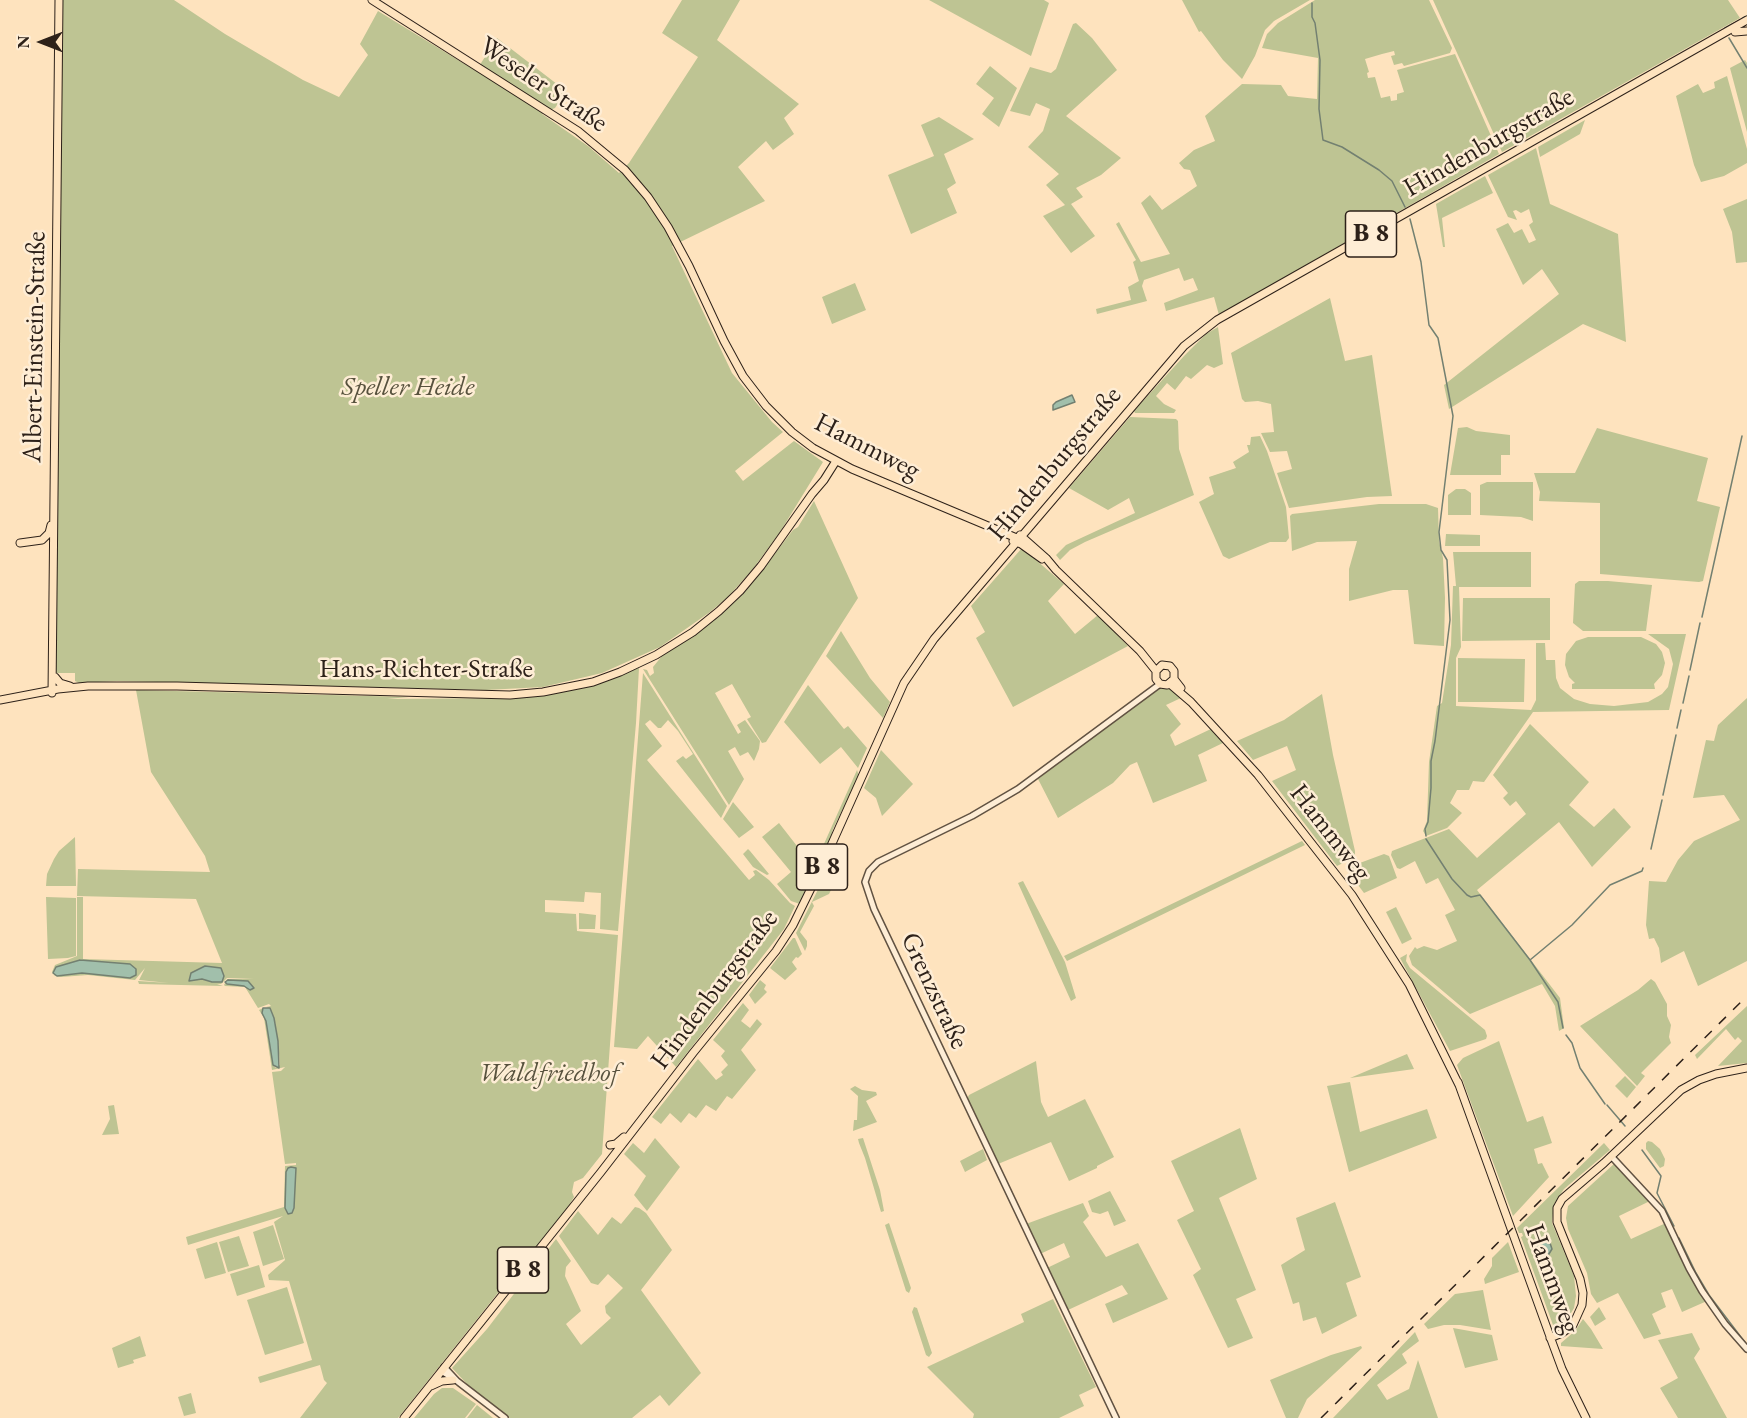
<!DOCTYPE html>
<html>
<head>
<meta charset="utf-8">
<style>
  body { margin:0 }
  #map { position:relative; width:1747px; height:1418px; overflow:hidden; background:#fee3be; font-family:"EB Garamond",serif }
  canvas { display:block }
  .north { position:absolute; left:12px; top:12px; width:60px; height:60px; -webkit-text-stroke:4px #feedd5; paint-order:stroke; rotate:270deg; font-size:16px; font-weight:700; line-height:24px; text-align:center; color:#2d2119 }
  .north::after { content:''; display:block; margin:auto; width:21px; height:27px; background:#2d2119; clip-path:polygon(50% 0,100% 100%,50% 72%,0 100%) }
</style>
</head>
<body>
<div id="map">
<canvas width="1747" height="1418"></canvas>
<div class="north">N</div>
</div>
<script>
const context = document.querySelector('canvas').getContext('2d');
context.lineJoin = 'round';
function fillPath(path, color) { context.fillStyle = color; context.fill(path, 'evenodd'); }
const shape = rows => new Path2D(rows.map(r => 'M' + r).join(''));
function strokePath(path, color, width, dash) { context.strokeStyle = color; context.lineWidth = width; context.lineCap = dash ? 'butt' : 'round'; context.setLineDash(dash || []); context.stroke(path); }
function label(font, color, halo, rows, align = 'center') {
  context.font = font + ' "EB Garamond",serif'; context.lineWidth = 5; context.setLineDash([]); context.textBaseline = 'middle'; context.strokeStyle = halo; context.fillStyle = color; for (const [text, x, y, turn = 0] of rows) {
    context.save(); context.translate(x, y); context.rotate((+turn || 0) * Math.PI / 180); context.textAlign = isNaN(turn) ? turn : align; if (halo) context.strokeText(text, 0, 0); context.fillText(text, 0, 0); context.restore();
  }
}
const green = shape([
  [62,0,174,0,225,34,303,80,339,97,368,55,360,44,378,11,476,71,497,38,566,91,555,108,542,114,588,146,619,173,629,163,698,57,662,33,682,0,740,0,717,40,799,104,784,118,794,134,773,150,766,141,738,167,765,201,672,246,732,373,772,422,783,432,735,471,743,481,794,441,823,462,780,532,753,569,727,598,710,612,660,647,602,673,543,687,486,690,117,681,79,683,75,681,75,673,56,673],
  [929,0,1044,0,1049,3,1031,56],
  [1182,0,1310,0,1274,21,1265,30,1255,56,1242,79,1223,60,1201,31,1199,32],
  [1315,0,1429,0,1452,48,1450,53,1404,66,1402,63,1394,65,1391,56,1395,55,1394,51,1382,54,1365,59,1369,72,1367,73,1368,78,1375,77,1381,98,1390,96,1391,101,1397,100,1397,94,1404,92,1397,70,1455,54,1499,154,1219,315,1214,297,1166,311,1164,303,1198,290,1193,278,1184,281,1179,268,1144,280,1142,286,1147,301,1097,314,1096,309,1131,300,1128,287,1139,281,1133,262,1136,260,1116,224,1119,222,1141,262,1170,254,1141,203,1150,195,1162,210,1197,186,1190,170,1184,169,1179,163,1194,150,1215,141,1205,116,1242,84,1281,85,1288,96,1317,99,1318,58,1262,48,1267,34,1278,23],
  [1433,0,1728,0,1740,18,1502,152],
  [1076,23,1092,38,1117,70,1066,116,1121,158,1101,175,1076,188,1083,197,1071,204,1095,236,1071,253,1043,216,1065,205,1046,185,1059,174,1028,147,1043,131,1050,109,1036,103,1030,116,1010,111,1030,67,1051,73,1056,69,1073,24],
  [1745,60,1747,63,1747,132,1730,68],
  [990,66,1017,88,999,127,982,114,994,98,976,84],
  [1727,76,1747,149,1747,163,1724,176,1701,182,1694,165,1676,96,1698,84,1703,93,1715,88,1714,82],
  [939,117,974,139,944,154,956,183,947,189,957,213,911,234,888,175,934,156,921,125],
  [1585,120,1580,134,1540,157,1538,147],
  [1536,148,1550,204,1618,234,1626,342,1583,324,1449,409,1444,385,1559,294,1542,269,1523,285,1496,229,1508,223,1514,233,1522,229,1529,243,1536,240,1529,225,1533,222,1529,209,1521,213,1516,210,1513,211,1517,220,1508,217,1488,175],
  [1485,176,1493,193,1442,218,1445,247,1443,247,1436,204],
  [1747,199,1747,262,1736,263,1732,232,1723,209],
  [855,283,866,310,832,324,822,297],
  [1330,298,1345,361,1372,355,1392,496,1367,497,1289,508,1277,473,1292,469,1287,451,1270,452,1261,433,1274,432,1271,404,1258,401,1245,402,1242,399,1231,353],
  [1218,327,1223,364,1214,368,1207,365,1191,379,1186,376,1175,390,1167,383,1156,396,1164,404,1176,410,1174,413,1135,413,1134,411,1184,356,1206,334],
  [1130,417,1176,419,1178,421,1179,449,1194,495,1085,542,1070,550,1060,560,1056,555,1066,545,1135,513,1129,498,1108,510,1069,488],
  [1467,427,1476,431,1510,435,1510,455,1501,455,1501,475,1450,475,1458,428],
  [1597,428,1708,458,1697,501,1720,507,1703,581,1699,582,1600,574,1600,503,1539,501,1540,492,1534,473,1575,473],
  [1260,436,1267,451,1286,507,1289,538,1286,542,1270,542,1229,559,1223,556,1199,502,1214,494,1209,477,1236,468,1233,462,1249,452,1247,445,1250,445,1251,437],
  [1487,482,1533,482,1533,521,1521,517,1480,515,1480,485],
  [1456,489,1465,489,1471,493,1471,515,1448,515,1448,495],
  [814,501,858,598,766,742,762,743,747,719,751,717,732,684,715,693,738,734,741,732,737,725,745,720,760,741,759,749,754,761,748,752,740,756,735,747,728,751,744,779,729,805,643,669,647,670,650,676,654,673,653,667,662,656,698,633,731,605,754,581,793,530,798,527],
  [1379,504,1426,504,1438,508,1439,541,1443,558,1445,598,1444,646,1414,644,1408,590,1393,590,1349,601,1349,569,1357,541,1317,542,1292,551,1290,516,1292,514],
  [1446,534,1480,535,1480,546,1445,546],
  [1022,548,1064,584,1048,601,1075,634,1098,615,1128,646,1013,707,976,638,985,632,971,606],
  [1453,552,1531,552,1531,587,1459,587,1461,647,1456,658,1456,706,1531,710,1536,700,1536,643,1545,643,1546,660,1555,660,1556,678,1560,688,1574,699,1590,704,1614,706,1648,702,1662,694,1668,687,1673,664,1669,649,1648,634,1686,634,1669,710,1533,712,1484,782,1473,781,1469,790,1457,790,1450,803,1462,813,1447,828,1426,836,1423,831,1427,821,1429,762,1437,706,1442,703,1451,645,1453,586,1456,586],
  [1579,581,1608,581,1652,585,1646,631,1583,631,1573,623,1575,584],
  [1463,598,1550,598,1550,640,1462,641],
  [841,631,870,678,890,702,883,718,826,656],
  [1588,637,1641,637,1656,644,1662,652,1665,663,1662,675,1654,684,1655,689,1572,689,1572,684,1575,683,1569,677,1565,665,1566,654,1576,641],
  [1458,658,1525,659,1524,702,1458,702],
  [639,668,636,723,618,931,600,929,601,893,585,892,584,902,545,900,545,912,576,914,577,931,618,935,602,1154,583,1178,574,1182,572,1192,574,1197,562,1217,531,1254,529,1254,398,1418,300,1418,327,1383,324,1380,320,1365,260,1383,258,1377,312,1360,289,1281,269,1280,268,1275,285,1260,274,1222,283,1216,188,1245,186,1237,284,1207,285,1166,296,1165,296,1163,285,1164,272,1072,281,1071,285,1067,272,1070,264,1018,259,1010,263,1008,262,1013,266,1021,273,1065,276,1068,280,1065,278,1041,275,1022,268,1008,266,1007,271,1006,269,1004,258,1008,245,987,225,986,224,985,227,979,254,979,227,978,221,984,217,984,223,986,139,984,138,981,169,983,139,980,145,968,135,980,88,975,61,977,55,976,52,972,55,965,77,956,77,897,83,897,83,959,222,963,196,899,77,896,78,869,210,872,205,856,151,772,136,690,409,697,387,699,515,698,542,696,584,688],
  [643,673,727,806,721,818,676,761,683,756,686,759,693,754,678,731,668,720,661,728,658,728,650,720,645,724,662,746,647,760,749,880,755,875,753,871,756,870,769,880,790,903,795,906,784,929,676,1067,648,1036,637,1049,614,1047],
  [808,685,844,729,848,726,867,748,858,768,841,747,820,764,784,722],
  [1172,688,1183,697,1166,705,1181,724,1170,735,1175,746,1213,728,1225,742,1198,755,1207,781,1153,803,1137,762,1130,765,1113,783,1058,818,1038,779,1156,689],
  [1322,694,1333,755,1355,851,1355,857,1337,866,1272,781,1296,770,1287,746,1253,760,1237,741,1284,720],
  [1747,698,1747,961,1698,986,1684,951,1661,963,1659,948,1654,938,1649,939,1646,925,1649,881,1666,882,1678,860,1694,841,1740,820,1724,795,1693,798,1706,740,1714,741,1718,725],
  [1530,724,1589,782,1569,805,1594,827,1614,808,1631,827,1592,867,1559,822,1477,890,1560,998,1564,1028,1559,1031,1555,1006,1542,984,1470,1014,1412,965,1409,956,1415,947,1417,949,1424,946,1437,950,1457,941,1445,915,1455,910,1438,878,1426,884,1415,861,1400,869,1397,868,1391,855,1392,851,1449,829,1477,858,1526,814,1516,801,1510,806,1503,798,1508,793,1493,775],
  [881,750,913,784,882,816,876,798,864,788],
  [857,770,859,776,833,829,830,841,820,863,815,864],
  [733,802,754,827,739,838,723,819],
  [779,823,815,869,815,874,800,904,791,901,777,884,791,872,762,837],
  [75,837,76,886,46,886,47,874,54,859,59,851],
  [1302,841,1305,845,1067,961,1064,956],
  [840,846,842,852,835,861,836,872,834,873,839,883,833,886,829,894,812,902,814,906,800,932,807,941,807,946,805,951,796,933],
  [748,849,750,851,769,874,767,875,753,867,743,854],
  [1384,854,1389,856,1397,878,1364,893,1349,873,1349,867],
  [1023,881,1065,962,1076,998,1071,1001,1018,883],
  [46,897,76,898,76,956,68,958,48,959],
  [1396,907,1412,939,1402,944,1386,912],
  [579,913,596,915,595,929,579,929],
  [793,938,795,938,802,954,798,958,796,957,792,962,797,969,785,980,770,968],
  [1407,954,1406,961,1410,968,1485,1030,1487,1036,1486,1039,1450,1051,1400,958],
  [1651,979,1655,982,1667,1004,1667,1016,1671,1025,1669,1037,1671,1043,1641,1073,1645,1076,1637,1086,1580,1026,1638,990],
  [760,980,766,985,764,989,767,992,755,1004,749,995],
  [743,1003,749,1010,741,1021,750,1028,757,1019,762,1024,741,1050,756,1070,732,1099,727,1096,716,1111,706,1105,696,1118,689,1113,681,1123,670,1113,661,1124,652,1117,698,1059,716,1080,723,1075,721,1072,728,1065,721,1056,725,1051,713,1040],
  [1747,1006,1747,1063,1718,1066,1742,1041,1738,1037,1735,1040,1726,1029,1697,1059,1695,1055],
  [1499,1041,1527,1122,1543,1116,1552,1143,1534,1149,1538,1164,1542,1163,1549,1177,1513,1216,1457,1065,1463,1058],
  [1407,1054,1414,1069,1350,1078],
  [1036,1061,1041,1102,1048,1117,1085,1099,1114,1157,1097,1166,1097,1168,1069,1181,1051,1142,998,1164,967,1099,969,1095],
  [1625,1076,1636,1087,1627,1098,1615,1086],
  [1350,1082,1360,1132,1427,1109,1437,1138,1349,1172,1327,1086],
  [855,1086,862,1090,876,1092,877,1095,866,1101,877,1122,853,1131,854,1120,857,1120,858,1096,850,1089],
  [114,1105,119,1134,102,1135,110,1119,108,1106],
  [1240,1128,1257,1179,1219,1198,1256,1290,1236,1299,1253,1338,1228,1348,1193,1275,1201,1269,1177,1220,1194,1211,1171,1161],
  [655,1138,680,1167,647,1211,634,1195,646,1176,624,1154,633,1143,644,1153],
  [863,1138,880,1190,884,1211,881,1212,865,1158,859,1143,858,1139],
  [1648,1141,1652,1142,1660,1149,1665,1159,1664,1166,1660,1168,1646,1149,1646,1143],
  [1604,1143,1610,1150,1564,1189,1554,1204,1552,1223,1574,1276,1576,1296,1574,1308,1568,1318,1560,1324,1553,1325,1521,1237,1523,1236,1522,1233,1519,1233,1517,1228],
  [983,1149,987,1160,965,1172,960,1161],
  [1615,1163,1650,1201,1619,1216,1631,1239,1666,1223,1686,1270,1707,1301,1682,1312,1672,1289,1661,1293,1666,1307,1652,1314,1661,1334,1644,1339,1618,1293,1597,1303,1591,1294,1587,1273,1568,1229,1566,1218,1568,1206],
  [1110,1191,1126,1221,1114,1226,1108,1211,1100,1214,1092,1212,1088,1201],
  [1335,1202,1361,1277,1346,1283,1357,1316,1322,1334,1316,1317,1303,1321,1299,1302,1293,1304,1281,1265,1305,1250,1296,1218],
  [1083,1203,1089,1216,1083,1222,1106,1257,1138,1243,1168,1299,1113,1323,1105,1304,1128,1294,1122,1285,1068,1310,1047,1268,1070,1257,1064,1243,1040,1254,1026,1224],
  [635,1207,639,1208,646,1213,672,1250,641,1290,701,1373,669,1406,660,1395,632,1418,510,1418,469,1386,452,1368,487,1329,556,1239,571,1261,566,1267,565,1276,581,1311,566,1324,581,1345,611,1318,606,1313,605,1306,623,1288,608,1274,598,1285,591,1283,559,1236,578,1211,598,1235,612,1217,621,1224],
  [889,1223,911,1288,909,1293,906,1291,885,1225],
  [273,1225,284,1259,263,1266,253,1232],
  [239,1236,249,1266,228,1272,219,1242],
  [217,1242,226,1273,205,1279,196,1249],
  [1508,1242,1519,1272,1485,1284,1484,1279,1492,1266,1492,1258],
  [259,1265,265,1287,237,1296,230,1274],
  [287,1287,304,1343,265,1355,247,1300],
  [1483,1290,1491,1330,1460,1325,1444,1325,1428,1329,1424,1324,1455,1294],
  [1053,1299,1096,1387,1079,1395,1084,1406,1059,1418,973,1418,974,1414,927,1367,1024,1322,1021,1314],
  [914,1307,917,1308,932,1353,929,1357,926,1355,912,1312],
  [1599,1307,1606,1319,1595,1326,1590,1317],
  [1583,1319,1591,1329,1603,1349,1561,1346,1561,1343,1575,1331],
  [1453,1328,1492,1335,1498,1360,1465,1368],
  [1415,1332,1419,1341,1402,1354,1407,1363,1377,1385,1387,1400,1409,1389,1418,1360,1438,1418,1333,1418],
  [1692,1333,1700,1349,1694,1358,1727,1418,1678,1418,1660,1388,1678,1378,1658,1340],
  [140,1336,146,1356,133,1360,134,1363,118,1368,112,1348],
  [1361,1346,1362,1348,1307,1399,1298,1418,1286,1418,1270,1380,1331,1355],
  [442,1388,453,1388,476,1404,465,1418,414,1418,434,1394],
  [191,1393,196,1413,184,1416,178,1397],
  [477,1405,493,1418,467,1418]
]);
const water = shape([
  [1072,395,1075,402,1053,410,1053,405,1056,402,1072,395],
  [80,960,130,964,136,969,136,975,130,978,82,973,57,976,53,973,56,967,80,960],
  [205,966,221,968,224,976,222,982,212,982,202,979,189,981,191,973,205,966],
  [228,980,248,981,254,988,250,990,244,986,227,984,225,982,228,980],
  [263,1008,270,1008,274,1018,278,1041,279,1068,273,1065,266,1021,262,1013,263,1008],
  [291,1167,296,1168,294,1208,292,1213,288,1214,285,1208,286,1172,288,1168,291,1167],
  [1542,1238,1549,1240,1552,1249,1547,1257,1541,1260,1536,1257,1534,1249,1542,1238]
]);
const stream = shape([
  [1312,3,1312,17,1315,23,1320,60,1319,109,1323,140,1342,147,1379,170,1392,181,1405,207],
  [1743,18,1747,16],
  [1725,28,1740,20],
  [1729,38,1747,68],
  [1410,219,1421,262,1429,325,1438,338,1453,416,1439,532,1441,550,1447,560,1450,620,1435,741,1431,761,1431,788,1428,822,1425,829,1426,836],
  [1702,617,1742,436],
  [1690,670,1700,623],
  [1683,703,1689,676],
  [1677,728,1681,710],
  [1663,795,1676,735],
  [1426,839,1452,879,1467,895,1471,897,1480,895,1530,960,1558,1002,1563,1028],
  [1651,849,1662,800],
  [1530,960,1572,925,1610,885,1642,871,1643,868],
  [1566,1035,1572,1043,1580,1068,1605,1104],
  [1607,1105,1625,1126],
  [1642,1150,1661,1176,1657,1193,1674,1226],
  [1679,1238,1696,1273,1709,1295,1747,1345]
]);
const minor = shape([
  [1611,1156,1662,1211,1689,1268,1702,1291,1725,1324,1747,1349],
  [444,1367,457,1381],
  [441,1371,457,1381,505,1418],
  [1116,1418,874,909,865,882,869,871,878,862,972,816,1018,789,1160,684]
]);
const major = shape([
  [372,0,578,131,625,170,648,197,668,227,689,266,724,341,743,376,766,406,792,432,813,448,852,469,1019,539],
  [1735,32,1747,31],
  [1020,535,1046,558,1056,570,1140,651,1156,671],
  [1013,541,1021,544,1042,559],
  [20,543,42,540,49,533,51,525],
  [55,677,60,683,70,686],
  [1174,679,1167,685,1160,684,1156,679,1156,671,1162,665,1170,666,1174,671,1174,679,1181,688],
  [1170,684,1191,702,1258,775,1352,895,1409,984,1459,1085],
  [52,693,59,0],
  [0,700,58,689,88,686,177,686,510,695,543,692,593,682,620,672,656,655,693,632,719,611,740,591,761,566,812,494,824,480,836,461],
  [1458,1082,1552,1342,1562,1369,1586,1418],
  [610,1145,616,1144,624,1137],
  [1550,1338,1562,1333,1573,1325,1582,1305,1583,1293,1580,1279,1557,1222,1557,1208,1562,1199,1604,1163,1681,1090,1699,1080,1716,1074,1747,1068],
  [431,1386,442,1381,453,1380],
  [404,1418,601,1172,693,1053,776,951,793,925,821,868,904,683,934,639,1184,346,1217,320,1747,20]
]);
const rail = shape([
  [1321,1418,1747,996]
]);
const shields = [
  [1371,234,51],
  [822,867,51],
  [523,1270,51]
];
const shieldNames = [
  ["B 8",1371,234],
  ["B 8",822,867],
  ["B 8",523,1270]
];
const streetNames = [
  ["Weseler Straße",543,85,34],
  ["Hindenburgstraße",1489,143,-30],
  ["Albert-Einstein-Straße",35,347,-89],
  ["Hammweg",867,447,27],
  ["Hindenburgstraße",1055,464,-50],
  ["Hans-Richter-Straße",426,670],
  ["Hammweg",1330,833,52],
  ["Hindenburgstraße",715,990,-53],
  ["Grenzstraße",934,991,65],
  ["Hammweg",1552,1279,70]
];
const parkNames = [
  ["Speller Heide",408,388],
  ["Waldfriedhof",549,1074]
];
fillPath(green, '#bec493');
fillPath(water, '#a1bfab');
strokePath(water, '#738071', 1.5);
strokePath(stream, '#738071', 1.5);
strokePath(minor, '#615242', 8);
strokePath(major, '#2d2119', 9);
strokePath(minor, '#feedd5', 5);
strokePath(major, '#fee3be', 7);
strokePath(rail, '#2d2119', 1.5, [10, 10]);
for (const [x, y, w] of shields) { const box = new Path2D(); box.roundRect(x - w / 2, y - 23, w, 46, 4.5); context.fillStyle = '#feedd5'; context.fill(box); strokePath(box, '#2d2119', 1.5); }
label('bold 26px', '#2d2119', null, shieldNames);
label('27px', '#2d2119', '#feedd5', streetNames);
label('italic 27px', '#58523e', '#feedd5', parkNames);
</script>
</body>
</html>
